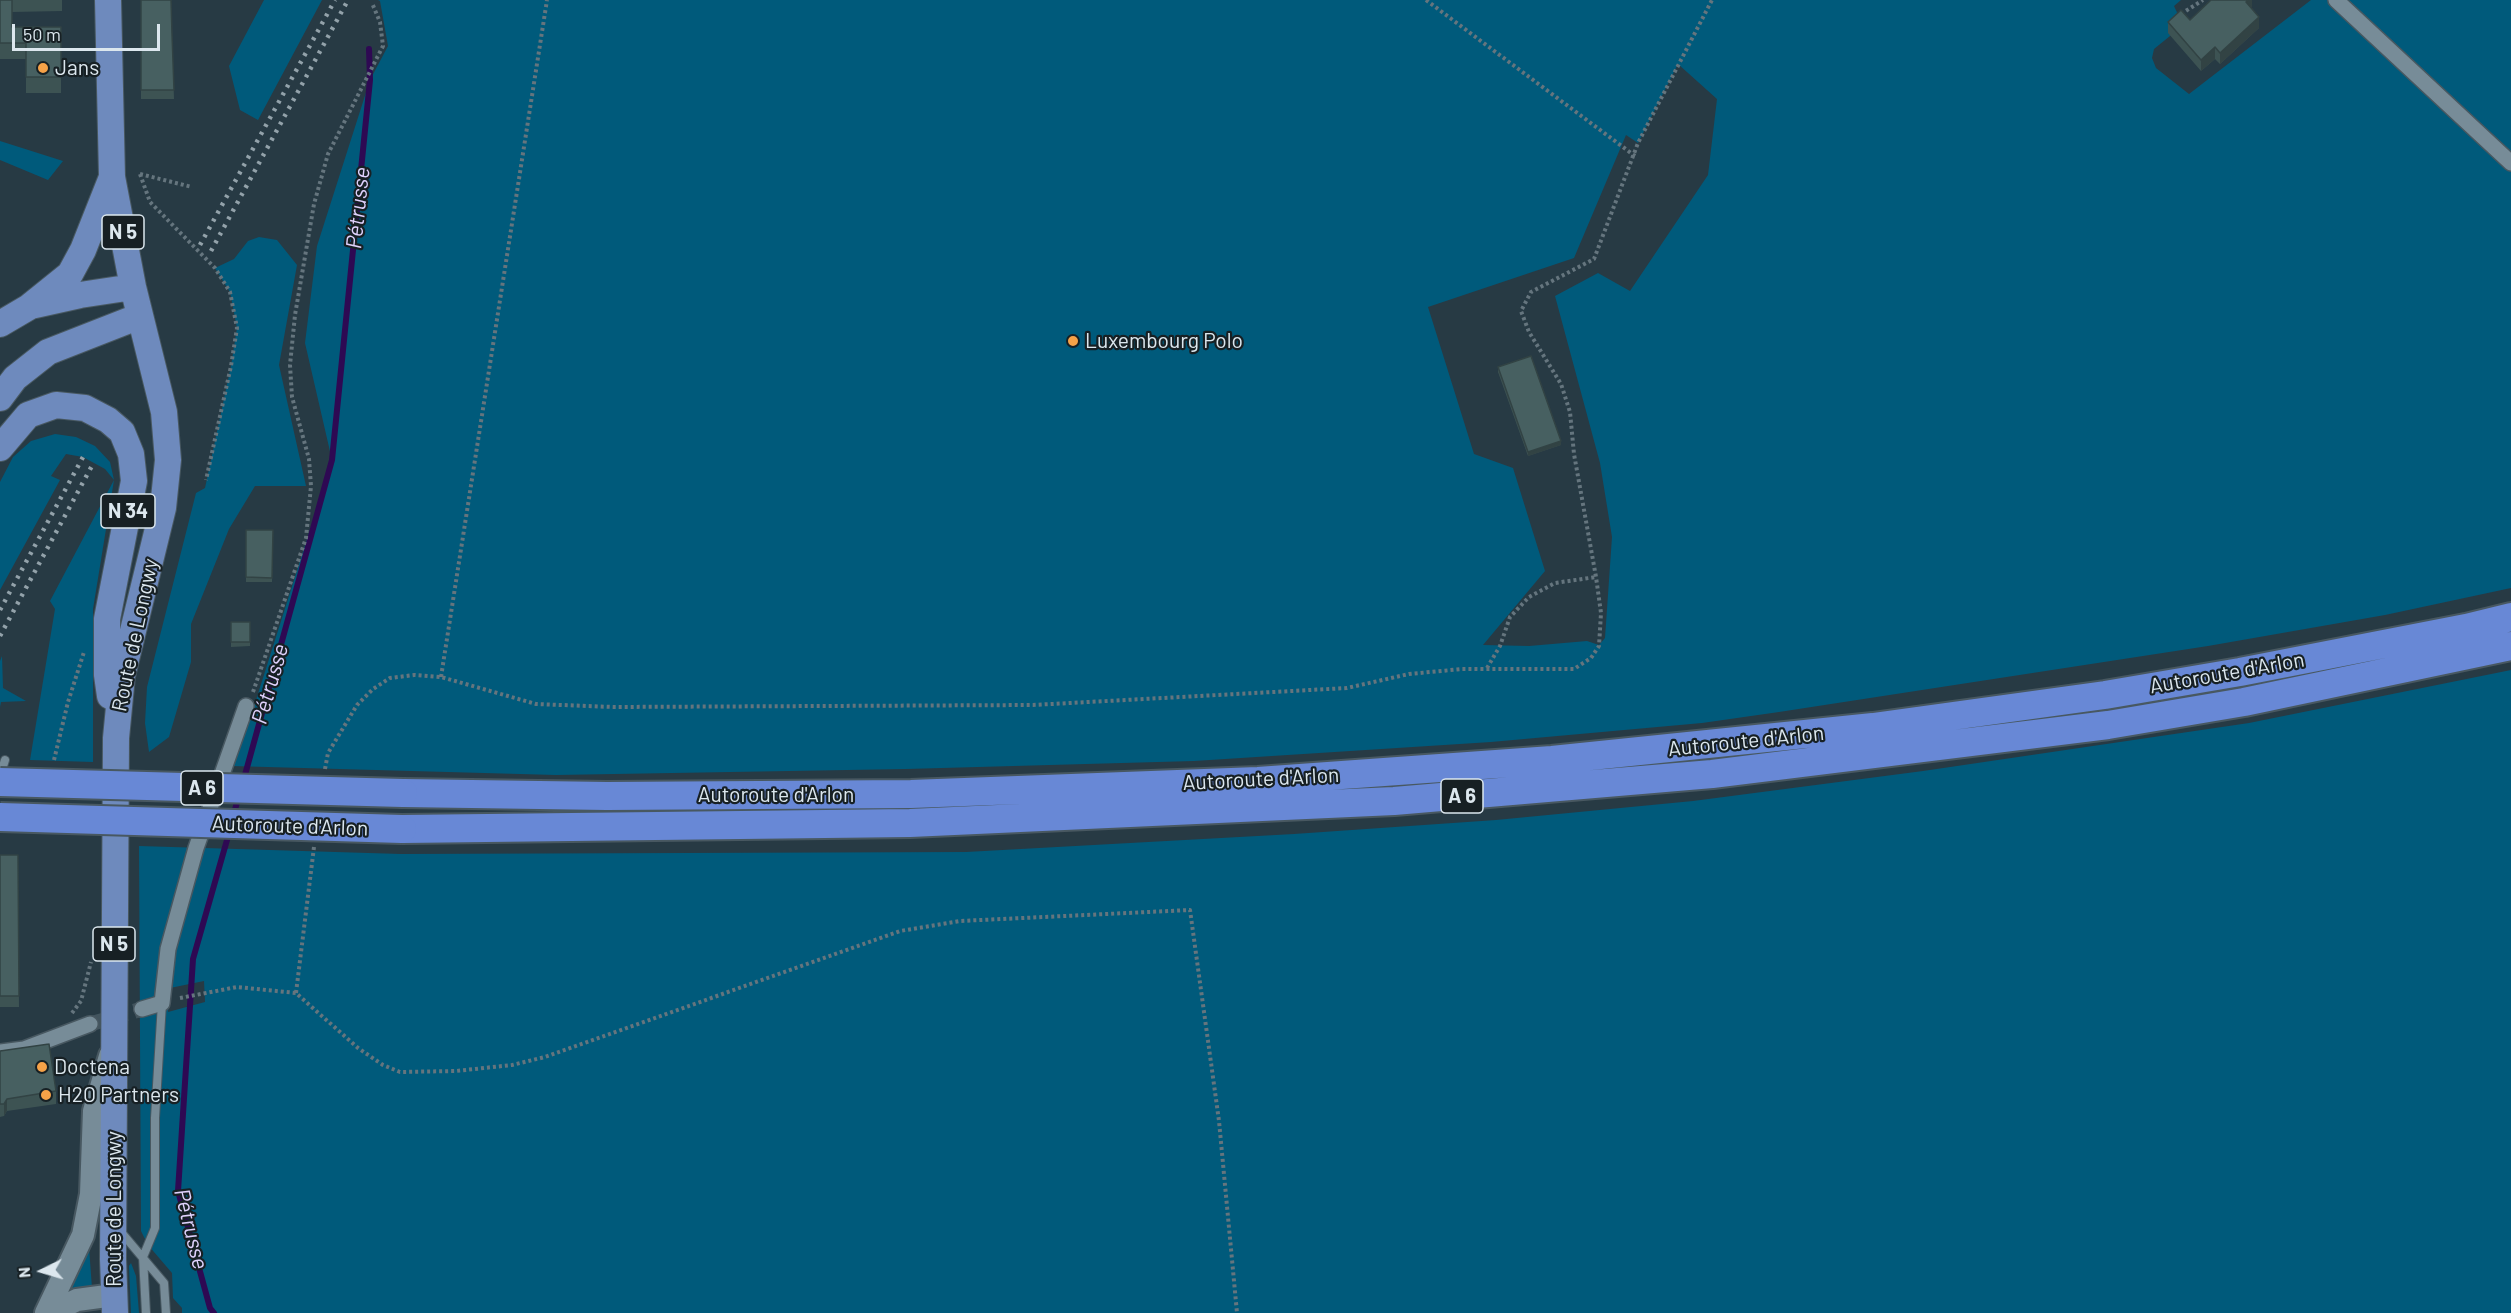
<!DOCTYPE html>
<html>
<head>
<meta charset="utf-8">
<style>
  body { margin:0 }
  #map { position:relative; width:2511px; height:1313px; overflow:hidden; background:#273a44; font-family:Barlow,sans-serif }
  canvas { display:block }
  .north { position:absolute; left:12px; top:1241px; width:60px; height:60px; -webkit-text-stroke:4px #172024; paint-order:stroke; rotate:265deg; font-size:16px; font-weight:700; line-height:24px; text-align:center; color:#dce7ee }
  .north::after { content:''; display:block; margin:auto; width:21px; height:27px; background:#dce7ee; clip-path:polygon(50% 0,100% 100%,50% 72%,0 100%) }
  .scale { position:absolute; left:12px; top:24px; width:148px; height:27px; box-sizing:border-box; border:3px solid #dce7ee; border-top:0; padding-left:8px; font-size:18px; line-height:21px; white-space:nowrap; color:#dce7ee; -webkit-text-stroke:4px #172024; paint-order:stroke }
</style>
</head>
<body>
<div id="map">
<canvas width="2511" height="1313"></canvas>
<div class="north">N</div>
<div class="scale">50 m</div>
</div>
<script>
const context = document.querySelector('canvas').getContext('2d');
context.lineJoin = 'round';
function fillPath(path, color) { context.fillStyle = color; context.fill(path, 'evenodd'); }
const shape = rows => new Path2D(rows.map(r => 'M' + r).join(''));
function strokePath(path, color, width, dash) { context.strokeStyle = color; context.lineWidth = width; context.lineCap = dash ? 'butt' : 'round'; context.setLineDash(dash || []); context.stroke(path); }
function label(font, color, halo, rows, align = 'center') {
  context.font = font + ' Barlow,sans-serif'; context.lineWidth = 4.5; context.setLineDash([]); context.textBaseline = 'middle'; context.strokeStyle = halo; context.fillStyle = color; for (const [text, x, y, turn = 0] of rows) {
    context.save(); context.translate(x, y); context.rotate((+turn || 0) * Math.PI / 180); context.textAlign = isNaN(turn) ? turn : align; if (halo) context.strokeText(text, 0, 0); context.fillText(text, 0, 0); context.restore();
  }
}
const green = shape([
  [264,0,322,0,258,120,240,110,229,66],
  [378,0,2181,0,2174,6,2181,21,2170,36,2154,49,2152,58,2156,68,2189,94,2311,0,2511,0,2511,588,2385,615,2208,646,1779,712,1702,723,1491,742,1194,761,906,769,556,775,231,766,256,700,332,460,305,343,317,246,370,80,388,46,380,1],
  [1678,64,1717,99,1708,175,1630,291,1598,273,1555,296,1600,463,1612,537,1605,638,1599,645,1587,641,1529,646,1483,645,1545,571,1513,468,1474,454,1428,307,1574,258,1626,135,1638,143],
  [0,141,63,161,48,180,0,160],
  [259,237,277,240,297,265,279,365,306,486,255,486,229,529,191,624,191,662,169,737,149,752,145,723,147,687,196,493,205,488,231,366,237,328,230,292,215,268,234,259,248,241],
  [55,434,76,437,95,446,110,462,114,480,93,609,93,762,30,760,55,609,50,601,114,480,105,469,83,457,66,454,51,476,60,480,0,590,0,482,13,457,31,441],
  [2,656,3,688,26,701,1,702,0,707,0,661],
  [2511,670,2511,1313,182,1313,182,1308,173,1298,172,1273,148,1245,141,1231,139,846,401,854,966,852,1294,834,1496,820,1693,801,1923,771,2249,723],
  [204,981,205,1002,168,1012,170,988],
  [89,1247,92,1288,67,1294],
  [131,1263,136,1276,139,1313,131,1313,129,1266]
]);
const stream = shape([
  [243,782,332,460,370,80,369,49],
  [233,817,239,795],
  [214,1313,210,1308,178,1191,193,959,229,833]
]);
const minorTunnel = shape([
  [90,1024,142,1009]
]);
const path = shape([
  [1426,0,1635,156],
  [2181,14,2203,0],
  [140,174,150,202,215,268,230,292,237,328,231,366,206,480],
  [140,174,192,187],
  [1487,668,1500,646,1510,617,1529,597,1555,583,1596,577],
  [441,677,547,0],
  [253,692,306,538,311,486,309,459,292,397,290,365,295,315,314,204,328,154,383,46,380,22,372,3],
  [54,760,68,702,84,652],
  [325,769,328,753,357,705,373,689,390,678,414,675,441,677,536,704,613,707,1033,705,1347,688,1409,674,1462,669,1574,669,1591,658,1599,646,1601,613,1596,577,1574,454,1570,412,1561,384,1529,332,1521,311,1531,292,1594,259,1638,143,1712,0],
  [296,993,314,847],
  [180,998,237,987,296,993,358,1048,383,1065,400,1072,456,1071,512,1065,545,1057,900,931,960,921,1190,910,1219,1121,1237,1313],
  [72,1013,81,1001,91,962]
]);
const service = shape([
  [0,776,5,760],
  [121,1232,164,1283,166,1313],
  [146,1313,143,1257,155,1228,155,1118,162,1003]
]);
const minor = shape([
  [2336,0,2511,163],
  [142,1009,162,1003,168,949,196,848,246,706],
  [0,1052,24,1049,90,1024]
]);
const secondary = shape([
  [46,1313,83,1235,91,1194,94,1111,110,1056],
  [50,1313,77,1300,114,1295]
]);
const primary = shape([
  [108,0,112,177,133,287,164,412,168,460,163,508,122,676,116,738,113,1259,115,1313],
  [35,305,80,295,133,287],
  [0,324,29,307,70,274,83,250,112,177],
  [0,398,15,378,48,352,140,316],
  [0,448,28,415,56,405,85,408,108,420,122,432,131,454,134,481,107,619,107,675,110,696]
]);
const motorway = shape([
  [403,793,607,796,911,794,1258,781,1552,760,1873,727,2105,695,2240,672,2466,628,2511,617],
  [402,829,910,823,1394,801,1712,774,2108,725,2244,702,2511,646]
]);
const rail = shape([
  [200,245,335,0],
  [211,251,348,0],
  [0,610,83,457],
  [0,636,94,462]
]);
const motorwayBridge = shape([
  [0,782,403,793],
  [0,817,402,829]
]);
const wall = shape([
  [0,0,62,0,62,11,12,12,12,27,61,27,61,93,26,93,26,59,0,59],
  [141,0,172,34,174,99,141,99],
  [2252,0,2251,8,2259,28,2220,64,2215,59,2201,71,2168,33,2168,22,2190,20],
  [1498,367,1561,445,1528,456,1498,372],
  [246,530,273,530,272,582,246,582],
  [231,622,250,622,250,646,231,647],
  [0,855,18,855,19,1007,0,1007],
  [0,1051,56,1091,56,1104,7,1111,4,1116,0,1117]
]);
const shadedWall = shape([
  [2248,0,2252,0,2252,7,2246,13,2246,2],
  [2259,17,2259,28,2220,64,2220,53],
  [2215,47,2215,59,2201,71,2201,60],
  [1561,441,1561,445,1528,456,1528,452],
  [7,1099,7,1111,4,1116,4,1104]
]);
const building = shape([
  [0,0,12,0,12,27,61,27,61,77,26,77,26,43,0,43,0,0],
  [141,0,171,0,172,34,174,90,141,90,141,0],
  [2211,0,2248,0,2246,2,2259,17,2220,53,2215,47,2201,60,2168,22,2181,10,2190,20,2211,0],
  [1531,356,1561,441,1528,452,1498,367,1531,356],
  [246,530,273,530,272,578,246,577,246,530],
  [231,622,250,622,250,642,231,642,231,622],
  [0,855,18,855,19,996,0,996,0,855],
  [49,1044,56,1091,7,1099,4,1104,0,1104,0,1051,49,1044]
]);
const markers = [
  [43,68,6,"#f6a248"],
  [1073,341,6,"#f6a248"],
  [42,1067,6,"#f6a248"],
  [46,1095,6,"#f6a248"]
];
const shields = [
  [123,232,42],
  [128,511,54],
  [202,788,42],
  [1462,796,42],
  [114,944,42]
];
const shieldNames = [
  ["N 5",123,232],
  ["N 34",128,511],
  ["A 6",202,788],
  ["A 6",1462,796],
  ["N 5",114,944]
];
const poiNames = [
  ["Jans",55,68],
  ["Luxembourg Polo",1085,341],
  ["Doctena",54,1067],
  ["H2O Partners",58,1095]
];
const streetNames = [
  ["Route de Longwy",135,635,-78],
  ["Autoroute d'Arlon",2227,673,-10],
  ["Autoroute d'Arlon",1746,741,-6],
  ["Autoroute d'Arlon",1261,779,-3],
  ["Autoroute d'Arlon",776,795],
  ["Autoroute d'Arlon",290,826,2],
  ["Route de Longwy",114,1209,-90]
];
const waterNames = [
  ["Pétrusse",358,208,-84],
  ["Pétrusse",270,684,-74],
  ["Pétrusse",191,1229,76]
];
fillPath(green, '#005a7b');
strokePath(stream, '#2e0953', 6);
strokePath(minorTunnel, '#42545e', 15, [15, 8]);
strokePath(service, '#485861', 10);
strokePath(minor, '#485861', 18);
strokePath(secondary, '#485861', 26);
strokePath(primary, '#485861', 28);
strokePath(motorway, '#485861', 32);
strokePath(path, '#65757e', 4, [3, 3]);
strokePath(service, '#778c98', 8);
strokePath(minor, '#778c98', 15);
strokePath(secondary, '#778c98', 22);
strokePath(primary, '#6e8abd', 26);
strokePath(motorway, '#6888d6', 28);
strokePath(rail, '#93a2aa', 4.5, [3, 6]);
strokePath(motorwayBridge, '#485861', 32, []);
strokePath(motorwayBridge, '#6888d6', 28);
fillPath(wall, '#3d5353');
fillPath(shadedWall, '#324344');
fillPath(building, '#476061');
strokePath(building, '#324344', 1.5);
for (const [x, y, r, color] of markers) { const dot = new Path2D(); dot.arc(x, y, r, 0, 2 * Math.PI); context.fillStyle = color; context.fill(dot); strokePath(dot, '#172024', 2); }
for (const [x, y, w] of shields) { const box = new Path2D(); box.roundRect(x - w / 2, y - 17, w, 34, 4.5); context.fillStyle = '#172024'; context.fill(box); strokePath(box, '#dce7ee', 1.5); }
label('bold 20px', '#dce7ee', null, shieldNames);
label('21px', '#dce7ee', '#172024', poiNames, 'left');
label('21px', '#dce7ee', '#172024', streetNames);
label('italic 22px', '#e0d2fd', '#172024', waterNames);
</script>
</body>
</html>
